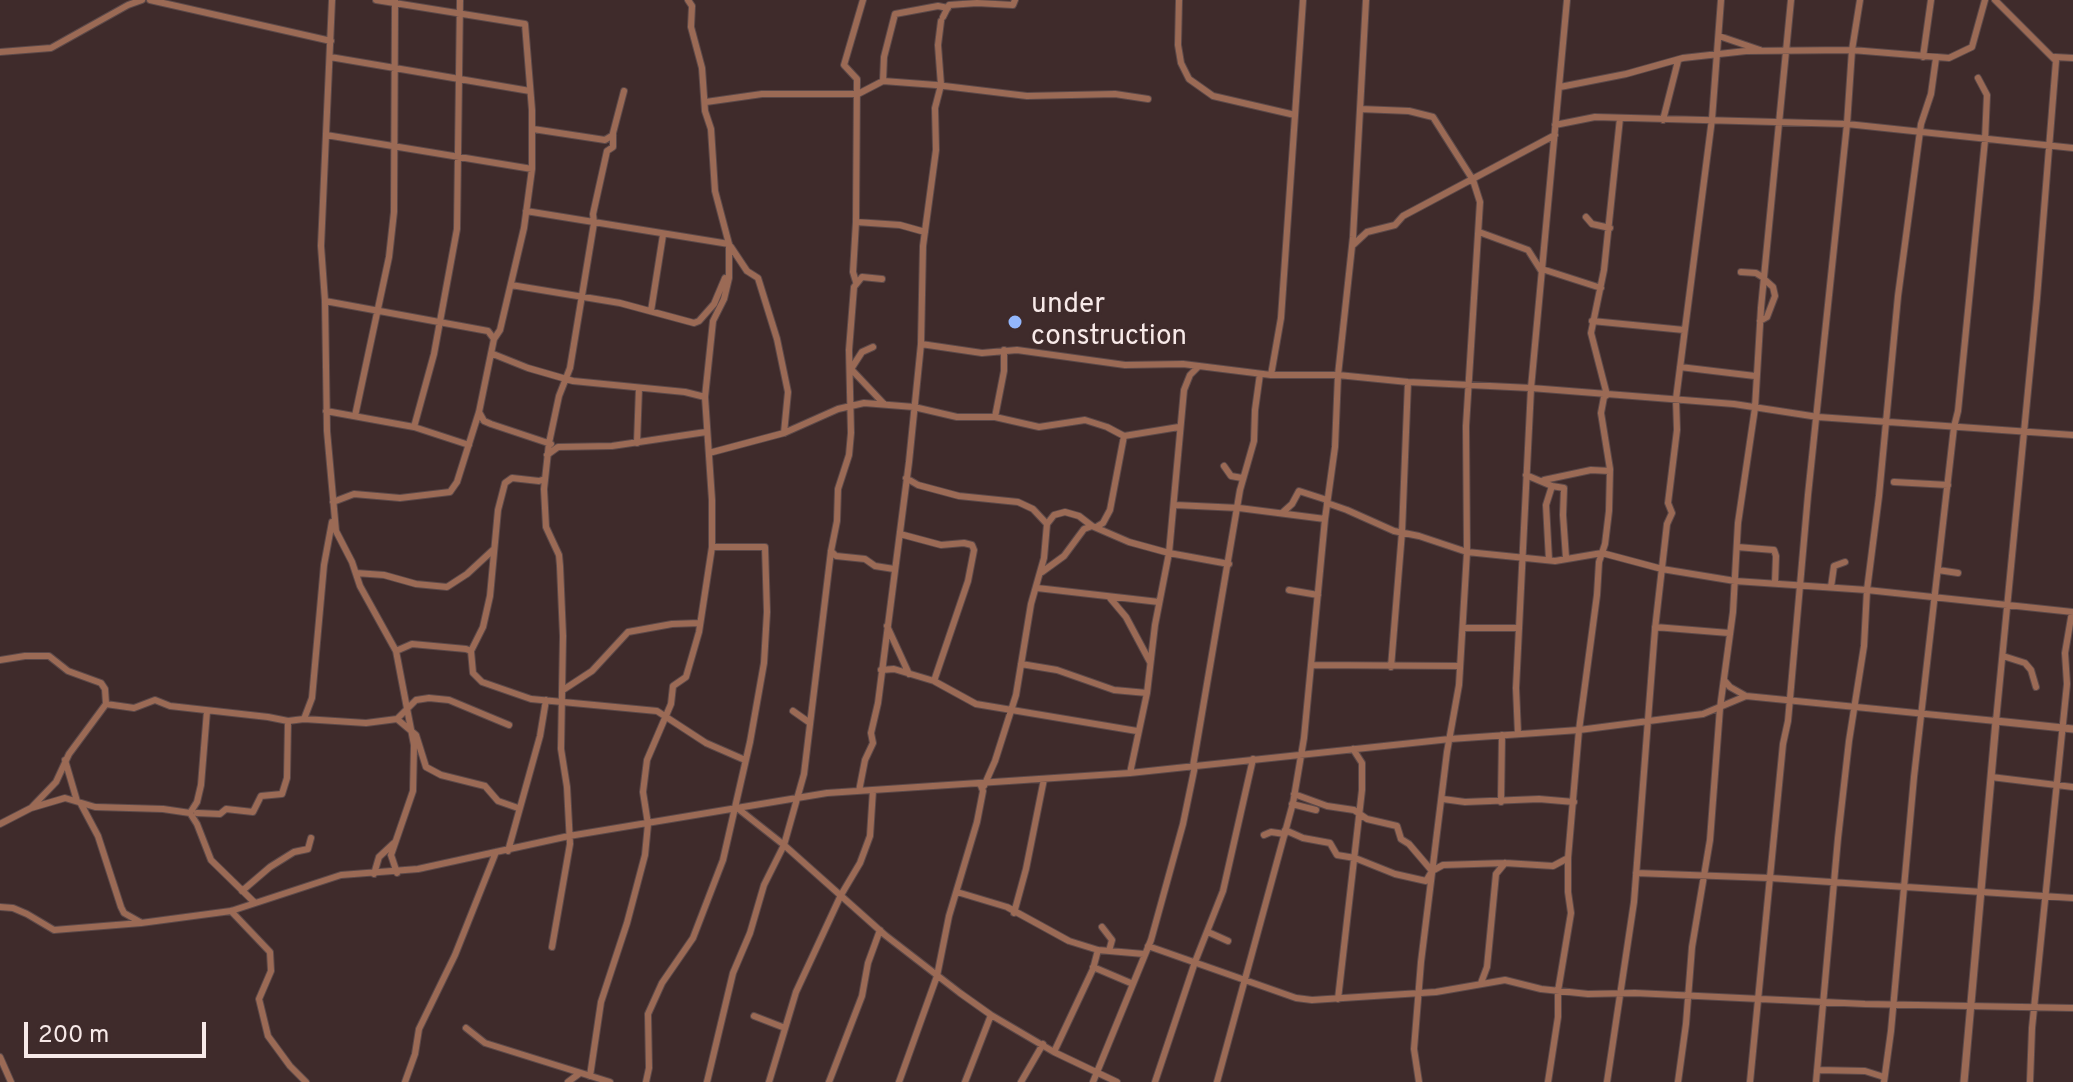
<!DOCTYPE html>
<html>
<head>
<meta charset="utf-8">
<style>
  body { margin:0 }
  #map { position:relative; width:2073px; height:1082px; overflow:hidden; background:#3f2b2b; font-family:Overpass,sans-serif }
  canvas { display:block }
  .scale { position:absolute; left:24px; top:1022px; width:182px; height:36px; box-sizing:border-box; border:4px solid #f7e9e8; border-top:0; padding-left:10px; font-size:24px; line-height:28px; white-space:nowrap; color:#f7e9e8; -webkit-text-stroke:6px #3f2b2b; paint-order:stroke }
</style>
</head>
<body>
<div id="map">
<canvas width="2073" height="1082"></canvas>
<div class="scale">200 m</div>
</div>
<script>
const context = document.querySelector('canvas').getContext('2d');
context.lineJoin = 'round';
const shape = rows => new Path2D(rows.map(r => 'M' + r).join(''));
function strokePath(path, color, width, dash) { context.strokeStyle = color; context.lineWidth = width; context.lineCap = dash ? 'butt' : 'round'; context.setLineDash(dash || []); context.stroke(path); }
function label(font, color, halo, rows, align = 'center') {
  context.font = font + ' Overpass,sans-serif'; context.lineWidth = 6; context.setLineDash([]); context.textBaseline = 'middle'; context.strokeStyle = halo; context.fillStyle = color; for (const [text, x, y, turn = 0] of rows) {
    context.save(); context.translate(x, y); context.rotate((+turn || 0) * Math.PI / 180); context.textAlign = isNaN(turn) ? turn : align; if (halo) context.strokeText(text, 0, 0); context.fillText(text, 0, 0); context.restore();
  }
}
const minor = shape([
  [150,0,331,41],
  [332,0,321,246,325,301,327,431,336,531,352,562,360,586,396,651,414,745,413,791,391,855,397,873],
  [376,0,525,24,532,110,532,169,524,228,500,330,494,339],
  [1179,0,1178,45,1181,63,1189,79,1213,96,1295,115],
  [943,17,949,5,977,3,1013,5,1015,0],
  [1719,36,1760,50],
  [0,52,51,48,128,5,142,0],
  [330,57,530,91],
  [1923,57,1931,0],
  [2055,57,2073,58],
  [883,81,884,57,895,14,938,6,948,8],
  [1560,87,1626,74,1683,58,1746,51,1852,50,1949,58,1972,47,1985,0],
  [706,102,762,94,858,94,883,81,936,85,1027,96,1115,94,1148,99],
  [1360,109,1409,111,1433,117,1473,180,1480,202,1466,426,1467,552,1459,685,1447,752,1421,962,1414,1049,1419,1082],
  [1663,120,1678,61],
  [1555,125,1595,117,1847,124,2073,148],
  [533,129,605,140,613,135],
  [326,135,532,169],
  [526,211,729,244],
  [1586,217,1592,224,1610,228],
  [856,222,900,225,925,232],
  [1479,232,1528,250,1542,272],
  [1353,245,1367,232,1395,225,1403,216,1555,135],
  [731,247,747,271,758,278,777,339,788,392,784,433],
  [1542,269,1601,288],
  [1741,272,1756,273,1764,278],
  [856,282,853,272,856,222,857,79,844,65,863,0],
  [511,285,620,303,694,323,699,321,714,304,725,278],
  [325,301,488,331,494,339,479,412,457,482,450,492,400,498,354,494,333,502],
  [651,311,663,235],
  [1592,321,1684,330],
  [1760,321,1767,317,1775,296,1773,287,1764,279],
  [921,344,982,353,1017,350,1125,365,1183,364,1271,375,1338,375,1408,382,1531,388,1734,404,1818,417,2073,435],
  [873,347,862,352,851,369,884,404],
  [493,354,528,368,573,381,685,392,705,397],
  [1680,367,1755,376],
  [1271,375,1281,318,1303,0],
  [326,411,414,427,469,445],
  [479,412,484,421,491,424,551,444],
  [355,416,389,257,394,212,395,0],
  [995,417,1004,371,1004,350],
  [414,427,434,354,457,229,460,0],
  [637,443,639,388],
  [709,453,784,433,838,409,864,403,914,407,957,417,995,417,1039,427,1085,420,1107,427,1124,436],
  [547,455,558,447,612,446,706,432],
  [1224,466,1231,476,1242,478],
  [1526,475,1552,486,1564,488,1563,515,1566,558],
  [906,478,918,485,959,496,1018,502,1033,509,1047,524],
  [1544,480,1591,470,1610,471],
  [1894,482,1948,485],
  [1327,503,1347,510,1394,531,1419,536,1467,552,1555,561,1602,553,1662,569,1735,581,1867,590,2073,612],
  [1175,505,1239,508,1325,519],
  [1282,513,1292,504,1299,491,1327,500],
  [1098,526,1103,523,1110,510,1124,436,1179,427],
  [900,534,941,545,964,543,972,545,974,550,968,581,934,681],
  [1737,547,1774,550,1776,556,1775,583],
  [831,551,836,556,865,559,875,566,894,569],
  [1549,560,1546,505,1552,486],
  [1938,570,1958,573],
  [1042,572,1064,556,1084,529,1092,526,1129,542,1169,553,1229,564],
  [356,573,384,575,416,584,447,587,467,574,494,549],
  [1831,587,1834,566,1845,562],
  [1037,588,1159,602],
  [1289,590,1318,595],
  [1110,598,1126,617,1150,662],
  [887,626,909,674],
  [1655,627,1729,633],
  [1463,628,1519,628],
  [396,651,412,644,466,649,471,651,473,673,482,682,531,699,657,711,706,743,745,760],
  [471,651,483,627,490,596,498,510,505,483,512,478,539,481,545,479],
  [2003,656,2025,663,2031,670,2036,687],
  [0,660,25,656,49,656,68,671,101,683,105,689,106,704],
  [1021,664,1057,670,1114,690,1147,693],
  [1311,665,1460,666],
  [1391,667,1402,532,1408,382],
  [881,670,894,669,934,681,976,704,1137,731],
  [1724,680,1730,687,1746,696],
  [563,690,592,671,628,632,672,624,700,623],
  [793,711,810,723],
  [304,719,312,698,324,565,332,522],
  [397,719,416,735,426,767,441,775,485,786,498,801,518,808],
  [1518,734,1516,688,1531,388,1567,0],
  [65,760,77,801],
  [1193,766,1240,490,1254,441,1255,410,1260,374],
  [1130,773,1147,693,1155,625,1169,553,1184,390,1190,375,1198,367],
  [1991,777,2073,787],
  [859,791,865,760,873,743,871,733,878,703,909,462,921,344,923,246,936,150,935,108,941,85,938,45,941,21],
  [1294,794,1327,806,1354,810,1367,819,1397,826,1401,839,1409,844,1432,871],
  [1443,799,1465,802,1539,799,1574,802],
  [1501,802,1502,735],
  [81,804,98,836,121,907,124,913,140,922],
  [1292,804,1316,810],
  [736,807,784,845,885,935,960,993,991,1015,1054,1052,1117,1082],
  [31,808,56,782,69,754,106,704,134,708,155,700,170,706,268,717,288,721,304,719,366,723,397,719,416,700,429,698,449,700,509,725],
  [190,813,197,802,201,785,207,711],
  [197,813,220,814,226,809,253,812,261,796,282,794,287,778,288,721],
  [0,824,31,808,65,798,95,807,163,809,190,813,197,824,211,860,255,903],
  [1285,830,1303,838,1330,843,1337,855,1355,858,1395,874,1426,881,1432,871,1443,865,1505,863,1553,866,1568,858],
  [1264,835,1271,832,1285,834],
  [508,851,540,736,546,700],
  [1636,873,1770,878,2073,898],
  [374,874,379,857,394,843],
  [242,891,270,867,294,852,308,849,311,838],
  [957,892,1007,907,1069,941,1098,950,1144,954],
  [0,907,13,908,27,914,54,930,141,923,231,911,341,875,418,869,569,836,827,793,1130,773,1450,739,1579,730,1703,714,1746,696,1996,721,2037,298,2056,61,1995,0],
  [231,911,270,952,271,971,259,999,268,1036,290,1066,306,1082],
  [1014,913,1026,869,1044,779],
  [1102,927,1112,940,1109,951],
  [1208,932,1228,941],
  [1148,946,1296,998,1312,1000,1436,992,1505,980,1541,989,1588,994,1635,993,1865,1004,2073,1008],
  [552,947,570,844,567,787,561,749,563,636,560,566,559,555,546,527,544,489,549,443,559,396,570,368,594,223,593,214,607,151,613,147,613,133,624,91],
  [1093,967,1133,984],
  [1481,983,1487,967,1496,874,1505,863],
  [1338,999,1362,790,1362,763,1353,749],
  [754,1016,785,1028],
  [466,1028,485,1043,610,1082],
  [1054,1052,1093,969,1098,950],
  [0,1057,11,1082],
  [1817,1070,1865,1071,1884,1077],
  [590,1076,601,1002,627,923,645,855,648,824,643,792,647,760,671,704,673,686,686,677,699,632,712,547,712,500,705,397,713,321,724,299,729,278,729,244,715,191,711,129,705,111,702,68,691,27,692,6,688,0],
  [405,1082,415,1054,419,1029,455,955,496,852],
  [568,1082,580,1073],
  [646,1082,649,1068,648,1014,662,983,693,938,723,860,750,742,764,663,767,612,765,547,712,547],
  [707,1082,733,973,750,933,764,885,784,845,804,774,831,551,837,521,838,489,849,455,851,433,849,350,854,287,862,277,882,279],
  [769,1082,796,992,841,895,860,863,870,836,873,790],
  [829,1082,862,996,868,963,880,930],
  [899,1082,937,976,949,916,977,822,983,791,981,786,984,786,995,761,1016,695,1031,604,1044,558,1047,524,1054,515,1065,512,1079,516,1092,526],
  [965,1082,991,1015],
  [1021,1082,1043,1044],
  [1093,1082,1151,940,1183,824,1195,766],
  [1155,1082,1195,962,1223,891,1253,759],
  [1217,1082,1293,803,1304,738,1325,519,1335,447,1338,375,1353,237,1366,0],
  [1548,1082,1558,1017,1558,991,1571,913,1568,892,1568,858,1579,730,1597,595,1599,562,1605,544,1609,511,1610,469,1601,413,1604,397,1607,395,1591,333,1604,270,1620,118],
  [1607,1082,1634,902,1655,629,1667,524,1672,513,1668,503,1677,430,1676,399,1712,119,1721,0],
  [1678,1082,1686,1024,1692,947,1710,840,1720,708,1733,612,1738,523,1755,408,1761,308,1791,0],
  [1750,1082,1783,744,1788,721,1808,495,1847,124,1852,50,1860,0],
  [1816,1082,1838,838,1849,741,1864,646,1867,590,1879,496,1898,296,1921,124,1931,94,1936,58],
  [1884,1082,1891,1031,1914,777,1954,427,1958,411,1985,140,1987,95,1978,78],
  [2030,1082,2032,1028,2067,684,2065,653,2072,612]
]);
const tertiary = shape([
  [1964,1082,1996,721,2073,729]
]);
const markers = [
  [1015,322,8,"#93b7fd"]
];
const poiNames = [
  ["under",1031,306],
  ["construction",1031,338]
];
strokePath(minor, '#5c4949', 8);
strokePath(tertiary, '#5c4949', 9);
strokePath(minor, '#9b6a55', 6);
strokePath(tertiary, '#9b6a55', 7);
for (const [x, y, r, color] of markers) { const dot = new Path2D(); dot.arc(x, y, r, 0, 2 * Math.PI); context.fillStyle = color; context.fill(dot); strokePath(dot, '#3f2b2b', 3); }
label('28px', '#f7e9e8', '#3f2b2b', poiNames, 'left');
</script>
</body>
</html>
